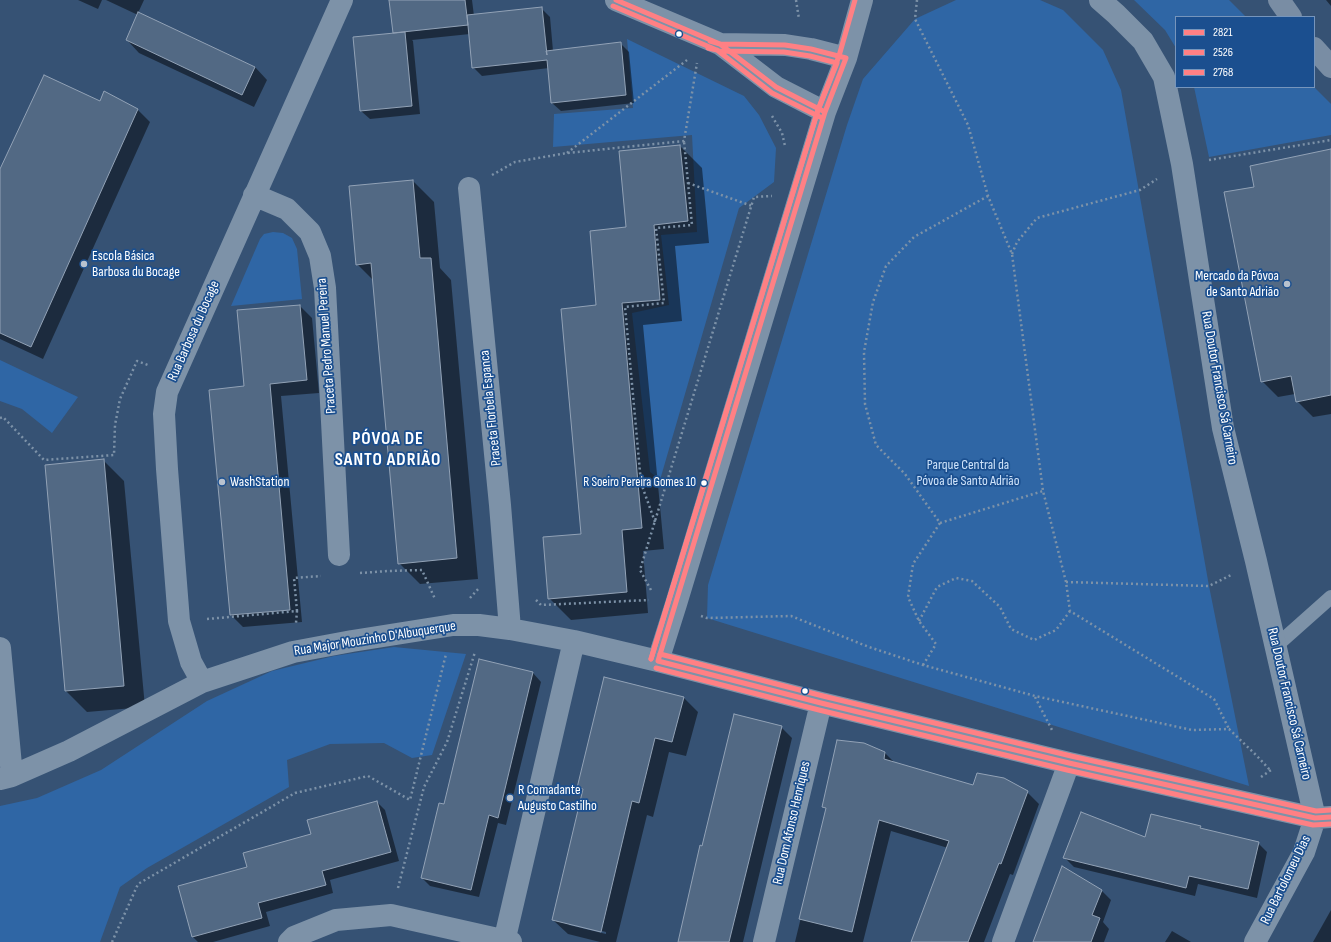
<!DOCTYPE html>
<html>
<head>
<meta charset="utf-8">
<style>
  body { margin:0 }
  #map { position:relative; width:1331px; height:942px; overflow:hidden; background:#365274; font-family:"Sofia Sans Condensed",sans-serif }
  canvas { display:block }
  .legend { position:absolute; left:1175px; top:16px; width:140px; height:72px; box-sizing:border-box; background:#1b4f8f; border:1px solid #7695bc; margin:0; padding:5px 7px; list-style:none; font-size:12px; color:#fff }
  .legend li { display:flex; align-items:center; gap:8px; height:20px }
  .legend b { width:20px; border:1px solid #7695bc }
</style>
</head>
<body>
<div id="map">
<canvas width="1331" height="942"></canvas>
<ul class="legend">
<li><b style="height:5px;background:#ff8084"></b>2821</li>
<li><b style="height:5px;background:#ff8084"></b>2526</li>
<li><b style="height:5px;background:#ff8084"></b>2768</li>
</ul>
</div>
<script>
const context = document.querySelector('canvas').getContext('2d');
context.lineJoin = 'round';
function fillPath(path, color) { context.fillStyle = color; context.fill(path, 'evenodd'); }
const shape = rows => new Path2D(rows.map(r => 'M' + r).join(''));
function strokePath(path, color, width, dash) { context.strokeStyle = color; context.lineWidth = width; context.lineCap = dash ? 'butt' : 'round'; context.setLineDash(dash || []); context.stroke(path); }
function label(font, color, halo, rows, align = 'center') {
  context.font = font + ' "Sofia Sans Condensed",sans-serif'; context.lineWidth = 3.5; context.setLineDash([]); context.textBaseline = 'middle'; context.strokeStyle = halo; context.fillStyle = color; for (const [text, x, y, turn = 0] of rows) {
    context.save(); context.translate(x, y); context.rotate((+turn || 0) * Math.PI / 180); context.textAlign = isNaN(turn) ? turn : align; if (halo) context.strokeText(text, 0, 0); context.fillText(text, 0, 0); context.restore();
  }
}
const green = shape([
  [956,0,1040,0,1063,10,1103,50,1121,90,1209,586,1249,786,707,618,708,585,847,125,863,79,915,19],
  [1134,0,1229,0,1246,17,1176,17,1176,48,1165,30],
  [627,39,744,96,759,115,776,148,774,182,739,208,660,480,650,472,632,313,669,305,661,235,697,232,692,135,553,147,554,114,633,108],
  [1194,87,1314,87,1331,104,1331,135,1209,157],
  [273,232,283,233,292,238,297,249,302,299,231,306,260,239,264,234],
  [0,360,78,397,52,433,22,409,0,401],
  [394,647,466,654,432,755,412,758,384,743,330,744,287,760,289,787,147,868,120,887,100,942,0,942,0,806,37,798,101,770,207,701,272,671,334,656]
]);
const shadow = shape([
  [78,0,102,0,98,9],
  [106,0,144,0,138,13,255,67,267,80,254,107,139,53,127,40,138,15],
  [390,0,472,0,474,16,541,8,550,17,553,51,621,44,629,52,634,103,561,111,552,103,549,68,482,76,473,67,470,34,412,40,413,41,420,114,370,119,361,111,354,38,395,34,394,32],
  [1326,0,1331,0,1331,6],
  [101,103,137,109,150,122,43,359,0,339,0,172],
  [680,146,702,168,709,243,675,246,682,321,643,325,664,549,643,551,648,613,571,620,549,598,582,534,598,306,627,228],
  [1331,150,1331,415,1331,414,1313,417,1297,401,1295,394,1278,397,1262,381,1255,188],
  [413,181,434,202,440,268,451,280,478,579,420,584,399,563,374,281,357,264],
  [300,306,312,318,319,393,281,396,302,622,243,627,231,615,245,387],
  [103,460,124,481,145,707,87,712,66,691,46,466],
  [533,673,541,682,506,825,498,823,479,897,430,886,422,878,445,806],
  [683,697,698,712,686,756,669,752,653,817,647,815,616,942,600,942,568,934,553,920,584,793,578,787],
  [569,923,606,932,606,934,569,925],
  [781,727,792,738,743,942,679,942,703,847],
  [885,753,895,763,973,787,1027,792,1039,804,1013,875,1010,874,984,942,912,942,948,848,891,831,863,942,795,942,827,810,824,807],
  [377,802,385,810,399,861,330,880,333,893,266,912,270,926,213,942,198,942,193,937,249,868],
  [1200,827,1203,829,1258,843,1267,852,1257,898,1198,884,1195,896,1074,867,1064,857,1146,838],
  [1101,890,1111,900,1103,922,1109,929,1104,942,1034,942],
  [1331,910,1331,942,1313,942],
  [1172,931,1191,942,1165,942]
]);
const building = shape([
  [389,0,465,0,468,25,393,33,389,0],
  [542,7,547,55,546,51,621,42,626,95,551,103,547,60,472,68,467,15,542,7],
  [138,12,255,67,242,95,126,40,138,12],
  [405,32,412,106,360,111,353,37,405,32],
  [44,75,100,101,104,91,138,109,31,347,0,333,0,169,44,75],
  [680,145,688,221,654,225,660,300,622,303,642,528,622,530,627,592,548,599,543,537,581,534,561,309,596,305,590,231,626,227,619,151,680,145],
  [1331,149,1331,395,1296,402,1291,376,1261,382,1224,192,1254,187,1250,166,1331,149],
  [413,180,420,258,431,258,457,558,398,564,371,263,356,265,349,186,413,180],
  [300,305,307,380,270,384,290,610,230,615,209,390,244,386,237,310,300,305],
  [104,459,124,686,65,691,45,465,104,459],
  [479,659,533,672,498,818,489,815,471,890,421,878,439,803,444,804,479,659],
  [604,677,684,697,672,742,655,738,639,803,632,801,601,932,552,920,583,789,577,788,604,677],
  [734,714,782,726,729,942,678,942,700,845,702,846,734,714],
  [837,740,864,743,885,752,884,759,973,785,977,773,1004,778,1028,791,1001,864,999,863,968,942,911,942,949,841,879,820,852,932,799,919,826,808,822,807,837,740],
  [377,801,391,852,322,871,326,885,258,903,262,918,192,937,178,886,247,867,243,853,311,834,307,820,377,801],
  [1081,812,1145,837,1151,814,1201,826,1200,828,1259,842,1248,889,1189,876,1186,888,1063,858,1081,812],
  [1062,866,1102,890,1092,915,1100,918,1091,942,1033,942,1062,866]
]);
const path = shape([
  [796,0,799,19],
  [917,0,915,19,968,125,988,196,1012,254,1043,491,1066,582,1070,611,1214,699,1229,729],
  [772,116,782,133,785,146],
  [567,153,687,60],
  [1209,160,1331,140],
  [492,175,515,162,567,153,684,141,697,63],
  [688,183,752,206],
  [1012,254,1017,242,1037,218,1140,190,1157,179],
  [0,418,3,417,44,460,114,455,115,425,120,399,137,361,148,365],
  [655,522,641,483,625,307,664,303,656,228,692,225,684,141],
  [940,523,1043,491],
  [360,573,388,571,422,570,435,599],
  [1066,582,1209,586,1231,575],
  [651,590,640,570,754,197,772,196],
  [470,598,479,588],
  [536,600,541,605,649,600],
  [297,611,294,578,321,576],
  [701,616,707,618,791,616,869,647,923,665,1035,696,1192,730,1229,729,1256,755,1270,770],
  [207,619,297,611,296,623],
  [919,621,937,587,956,578,972,581,1000,607,1011,629,1034,640,1056,630,1070,611],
  [923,665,936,644,919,621,908,597,913,564,940,523,905,474,876,445,865,404,864,352,873,302,886,266,914,237,988,196],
  [1035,697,1052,730],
  [1261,777,1271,770],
  [398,888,424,787,447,742,475,652],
  [112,942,138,884,295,793,368,776,410,800,446,654]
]);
const lane = shape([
  [1276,646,1331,597]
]);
const street = shape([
  [616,0,720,44,776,87,825,112],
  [1100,0,1116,14,1143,41,1164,77,1182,164,1223,428,1256,561,1315,818,1304,852,1255,942],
  [720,44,785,45,811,49,846,58],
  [469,188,500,505,510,629],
  [254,195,287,209,310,232,320,256,325,288,339,555],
  [0,648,12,776],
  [658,661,676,604,825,112,846,58,862,0],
  [202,682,191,662,179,621,167,469,164,414,167,392,342,0],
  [0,779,12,776,69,751,202,682,293,652,352,641,453,625,479,625,510,629,574,641,658,661,821,703,1069,763,1315,818,1331,817],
  [289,942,294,937,336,920,391,915,511,942],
  [504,942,574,641],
  [764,942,821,703],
  [1003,942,1069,763]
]);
const secondary = shape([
  [1279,0,1291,17],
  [1314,48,1331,67]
]);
const bus1 = shape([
  [616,0,720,44,785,45,811,49,846,58,825,112,658,661],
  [710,41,720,44,776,87,825,112],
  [658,661,821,703,1069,763,1315,818,1331,817]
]);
const bus2 = shape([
  [613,6,719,51,784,52,810,56,837,63,818,110,651,659],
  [708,48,717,50,772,93,822,118],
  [656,668,819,710,1067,770,1313,825,1331,824]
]);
const bus3 = shape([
  [660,654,823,696,1071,756,1316,811,1331,810],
  [651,659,818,110,839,56,855,0]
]);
const markers = [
  [679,34,3.5,"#fff"],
  [84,264,4,"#b9c2ce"],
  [1287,284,4,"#b9c2ce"],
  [222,482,4,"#b9c2ce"],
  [704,483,3.5,"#fff"],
  [805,691,3.5,"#fff"],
  [510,798,4,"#b9c2ce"]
];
const busNames = [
  ["R Soeiro Pereira Gomes 10",696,483]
];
const poiNames = [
  ["Escola Básica",92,256],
  ["Barbosa du Bocage",92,272],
  ["Mercado da Póvoa",1279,276,"right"],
  ["de Santo Adrião",1279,292,"right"],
  ["WashStation",230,482],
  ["R Comadante",518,790],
  ["Augusto Castilho",518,806]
];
const streetNames = [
  ["Rua Barbosa du Bocage",194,331,-66],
  ["Praceta Pedro Manuel Pereira",327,346,-94],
  ["Rua Doutor Francisco Sá Carneiro",1219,388,80],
  ["Praceta Florbela Espanca",491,408,-96],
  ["Rua Major Mouzinho D'Albuquerque",375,639,-9],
  ["Rua Doutor Francisco Sá Carneiro",1289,704,77],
  ["Rua Dom Afonso Henriques",792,823,-77],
  ["Rua Bartolomeu Dias",1286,880,-64]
];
const parkNames = [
  ["Parque Central da",968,465],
  ["Póvoa de Santo Adrião",968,481]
];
const districtNames = [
  ["PÓVOA DE",388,439],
  ["SANTO ADRIÃO",388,460]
];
fillPath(green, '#2f66a5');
fillPath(shadow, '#0007');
fillPath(building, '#526984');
strokePath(building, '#92a2b6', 1);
strokePath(path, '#7d92a8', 2.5, [2, 3]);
strokePath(lane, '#7d92a8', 14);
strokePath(street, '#7d92a8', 22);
strokePath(secondary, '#798da4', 22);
strokePath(bus1, '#ff8084', 5);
strokePath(bus2, '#ff8084', 5);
strokePath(bus3, '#ff8084', 5);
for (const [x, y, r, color] of markers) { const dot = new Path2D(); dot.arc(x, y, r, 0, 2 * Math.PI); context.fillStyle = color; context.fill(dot); strokePath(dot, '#1b4f8f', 1.5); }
label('13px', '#fff', '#1b4f8f', busNames, 'right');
label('14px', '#fff', '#1b4f8f', poiNames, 'left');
label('14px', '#fff', '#1b4f8f', streetNames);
label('14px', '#cfe3fa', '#1b4f8f', parkNames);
context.letterSpacing = '1px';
label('bold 18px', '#fff', '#1b4f8f', districtNames);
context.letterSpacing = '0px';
</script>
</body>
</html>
